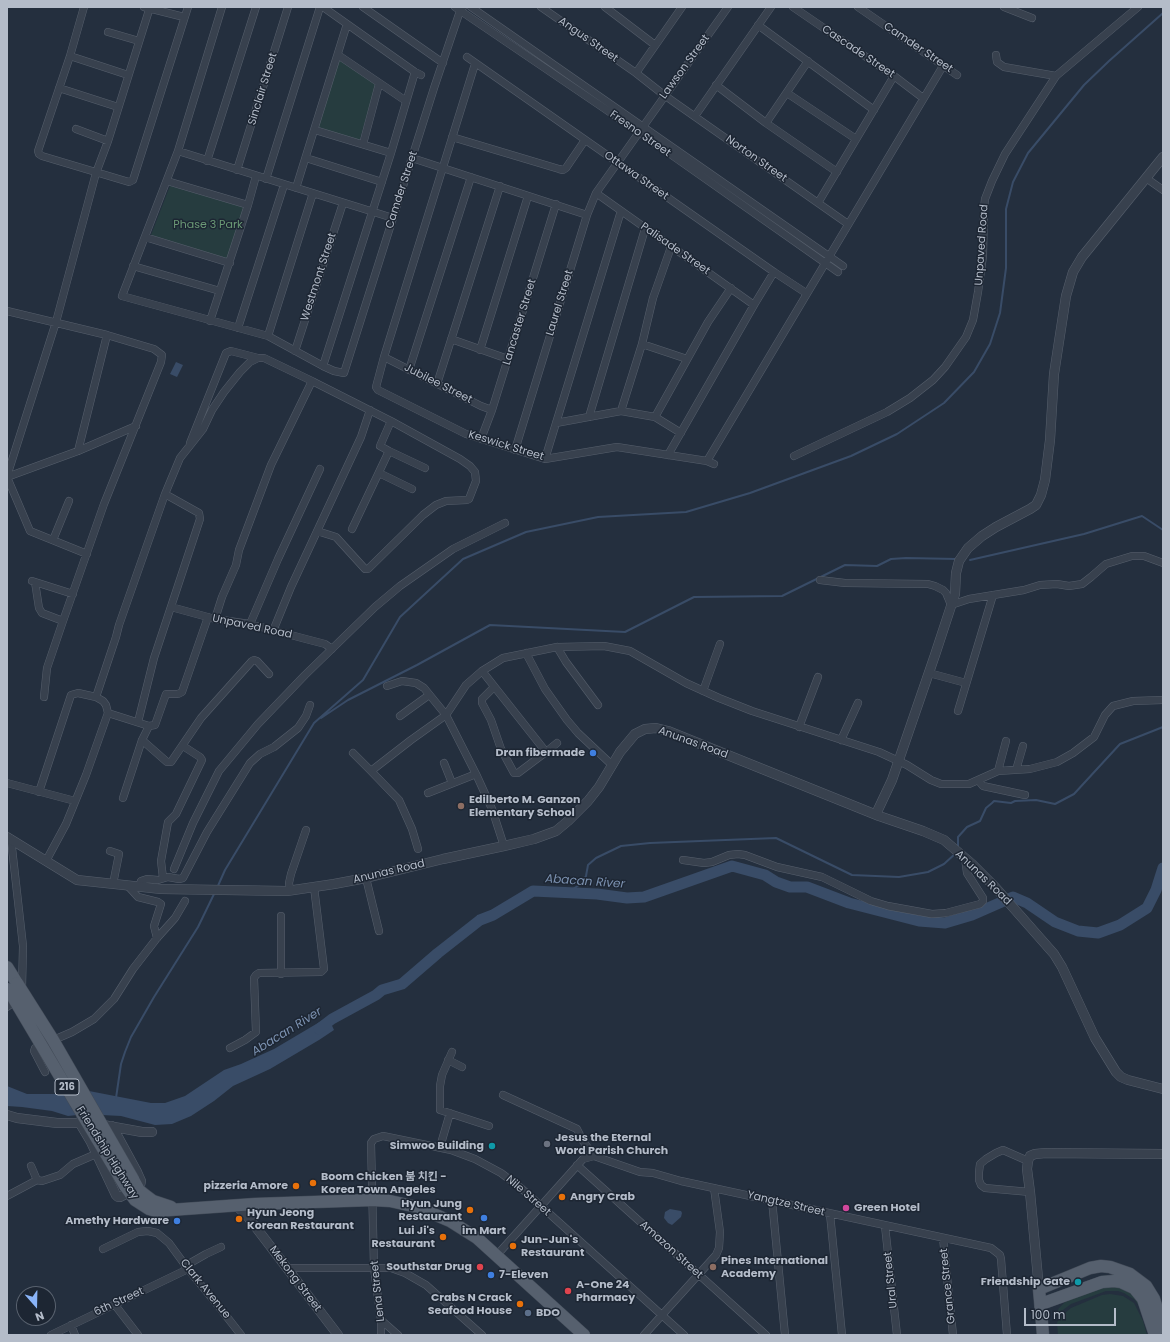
<!DOCTYPE html>
<html>
<head>
<meta charset="utf-8">
<style>
  body { margin:0 }
  #map { position:relative; width:1170px; height:1342px; overflow:hidden; background:#242f3e; font-family:Poppins,sans-serif }
  canvas { display:block }
  .frame { position:absolute; inset:0; border:8px solid #b4bcc9; pointer-events:none }
  .north { position:absolute; left:16px; top:1286px; width:40px; height:40px; box-sizing:border-box; background:#1d2633; border:1px solid #59626f; border-radius:50%; rotate:160deg; font-size:11px; font-weight:700; line-height:16px; text-align:center; color:#b4bcc9 }
  .north::after { content:''; display:block; margin:auto; width:14px; height:18px; background:#8ab4f8; clip-path:polygon(50% 0,100% 100%,50% 72%,0 100%) }
  .scale { position:absolute; left:1024px; top:1308px; width:92px; height:18px; box-sizing:border-box; border:2px solid #b4bcc9; border-top:0; padding-left:5px; font-size:12px; line-height:14px; white-space:nowrap; color:#b4bcc9; -webkit-text-stroke:3px #1d2633; paint-order:stroke }
</style>
</head>
<body>
<div id="map">
<canvas width="1170" height="1342"></canvas>
<div class="frame"></div>
<div class="north">N</div>
<div class="scale">100 m</div>
</div>
<script>
const context = document.querySelector('canvas').getContext('2d');
context.lineJoin = 'round';
function fillPath(path, color) { context.fillStyle = color; context.fill(path, 'evenodd'); }
const shape = rows => new Path2D(rows.map(r => 'M' + r).join(''));
function strokePath(path, color, width, dash) { context.strokeStyle = color; context.lineWidth = width; context.lineCap = dash ? 'butt' : 'round'; context.setLineDash(dash || []); context.stroke(path); }
function label(font, color, halo, rows, align = 'center') {
  context.font = font + ' Poppins,"Noto Sans KR",sans-serif'; context.lineWidth = 3; context.setLineDash([]); context.textBaseline = 'middle'; context.strokeStyle = halo; context.fillStyle = color; for (const [text, x, y, turn = 0] of rows) {
    context.save(); context.translate(x, y); context.rotate((+turn || 0) * Math.PI / 180); context.textAlign = isNaN(turn) ? turn : align; if (halo) context.strokeText(text, 0, 0); context.fillText(text, 0, 0); context.restore();
  }
}
const green = shape([
  [336,56,376,85,359,142,318,127],
  [170,186,246,208,228,259,151,235],
  [1111,1286,1122,1288,1137,1297,1140,1308,1135,1300,1124,1293,1118,1291,1106,1291,1071,1304,1055,1316,1059,1308,1065,1302,1100,1288],
  [1110,1294,1123,1296,1134,1303,1143,1321,1147,1335,1058,1335,1057,1323,1059,1318,1071,1308,1102,1295]
]);
const water = shape([
  [176,362,183,365,177,377,170,374],
  [328,1017,334,1030,319,1040,270,1069,233,1086,214,1101,191,1116,172,1124,155,1125,121,1116,102,1115,86,1114,68,1116,52,1111,22,1107,7,1106,7,1086,27,1094,60,1094,89,1091,151,1103,165,1103,185,1096,224,1070,241,1064,274,1049],
  [670,1209,681,1211,682,1213,681,1217,672,1225,668,1223,664,1218,665,1212]
]);
const stream = shape([
  [970,560,1084,534,1142,516,1163,530],
  [321,718,348,700,417,665,490,625,625,632,694,597,782,596,845,565,877,566,891,559,906,558,957,559],
  [958,847,958,837,967,827,980,821,986,808,992,803,994,801,1011,803,1015,801,1036,800,1055,804,1074,794,1120,744,1163,727],
  [217,888,225,870,314,723,363,680,400,617,463,559,526,532,598,517,686,512,750,493,851,456,897,434,944,403,974,372,990,344,1000,313,1006,268,1006,209,1013,182,1028,153,1084,85,1109,61,1163,13],
  [568,892,581,884,586,876,588,865,596,858,621,846,650,843,776,838,852,875,899,877,928,872,944,864,956,853],
  [116,1098,121,1064,125,1052,131,1037,154,997,198,927,215,892]
]);
const river = shape([
  [319,1029,332,1019,376,995,382,990,402,984,438,953,480,920,493,915,533,891,597,894,627,898,644,897,732,866,765,875,776,882,790,887,807,887,849,903,919,921,945,923,972,915,1013,897,1027,903,1055,922,1078,931,1098,933,1120,925,1147,908,1156,890,1163,868]
]);
const minor = shape([
  [84,7,70,56,38,151,39,154,42,156,129,182,133,180,188,7],
  [144,7,184,17],
  [222,7,178,151,122,296,268,336,323,366,334,371,344,373,434,88,460,11,463,7],
  [323,7,415,72,421,75],
  [363,7,443,63],
  [455,7,639,132,838,272],
  [471,7,843,266],
  [541,7,636,73,664,95,848,224],
  [605,7,655,45],
  [793,7,894,76,923,98],
  [858,7,957,75],
  [1004,7,1032,18],
  [758,25,874,110],
  [108,32,139,41],
  [338,55,406,101],
  [996,55,997,62,1004,67,1056,76],
  [70,56,128,75],
  [467,57,774,272,806,293],
  [475,64,384,357,376,387,378,390,466,434,545,459,617,447,707,461,714,464],
  [636,73,682,7],
  [716,85,766,123,837,172],
  [59,88,118,107],
  [787,93,856,139],
  [695,116,771,7],
  [766,123,808,61],
  [76,129,108,141],
  [315,130,391,153],
  [452,137,559,169,563,170,566,168,585,140],
  [363,144,379,84],
  [178,151,393,218],
  [306,158,382,182],
  [412,158,587,215],
  [207,161,256,7],
  [237,170,288,7],
  [1146,178,1163,190],
  [266,179,320,7],
  [167,181,248,205],
  [296,188,347,24],
  [596,193,754,305],
  [818,203,894,76],
  [145,237,230,263],
  [133,266,220,291],
  [7,311,107,335,154,349,162,355,161,362,104,504,63,621,47,668,44,697],
  [210,321,248,205,256,176],
  [238,328,284,185],
  [268,336,313,193],
  [451,339,508,359],
  [642,344,687,359],
  [480,350,528,196],
  [295,351,343,203],
  [384,357,481,406,492,410],
  [323,366,391,153,415,72],
  [409,370,471,177],
  [437,384,500,186],
  [621,411,642,344,653,298,671,247],
  [589,417,645,229],
  [655,417,708,322,731,288],
  [556,423,621,411,655,417,681,433],
  [481,439,492,410,556,204],
  [190,443,226,353,231,351,258,358],
  [515,450,587,215,596,193,728,7],
  [78,451,107,335],
  [389,451,425,468],
  [668,455,754,305,774,272],
  [794,456,887,412,910,398,933,380,945,367,966,337,973,320,978,292,983,256,984,208,985,199,992,181,1005,154,1056,76,1138,7],
  [545,459,621,211],
  [707,461,943,66],
  [379,473,412,489],
  [7,476,56,322,96,173,108,141,150,7],
  [7,477,78,451,136,426],
  [7,477,30,531,87,554],
  [165,494,180,458,203,429,212,410,224,392,240,372,250,362,258,358,264,358,312,381],
  [317,531,336,537,365,569,368,569,423,515,436,505,446,501,467,500,469,499,476,481,475,472,470,466,460,459,391,421],
  [53,540,69,501],
  [820,580,845,583,928,584,935,586,943,590,946,593,951,605,969,599,1024,590,1040,585,1057,584,1069,586,1082,584,1091,577,1106,564,1132,556,1144,556,1163,563],
  [32,581,73,594],
  [35,582,39,608,42,613,63,621],
  [171,607,215,619,250,624,302,638,325,644,332,649],
  [215,619,222,597,236,565,239,550,271,465,312,381,391,421,380,446,389,451,352,529],
  [250,624,278,559,320,469],
  [273,631,291,587,361,437,370,410],
  [557,647,566,662,598,705],
  [526,653,545,689,567,720,578,733,612,765],
  [482,671,546,752,557,743],
  [929,673,966,683],
  [387,686,402,681,416,683,424,688,446,715,476,774,492,809,504,846],
  [494,687,482,699,482,703,491,720,501,749,514,773,518,773,546,752],
  [703,691,720,644],
  [96,697,116,637,119,625,165,494,199,513,200,519,154,658,138,722],
  [958,711,993,595],
  [108,713,149,726,155,725,166,694,178,694,182,692,208,617],
  [400,716,429,695],
  [799,727,818,677],
  [142,740,167,762,171,762,201,718,252,661,254,660,257,661,269,674],
  [841,740,858,703],
  [353,753,371,771,411,740,446,715,466,685,482,671,503,658,557,647,604,646,630,651,686,683,719,698,752,711,879,752,907,765,931,780,941,784,969,784,998,771,1030,769,1057,762,1073,753,1094,737,1105,715,1113,706,1133,701,1163,700],
  [444,763,452,783],
  [1016,770,1023,746],
  [371,771,399,800,412,829,418,849],
  [998,771,1006,741],
  [978,780,983,786,1025,795],
  [7,783,75,801],
  [39,792,71,695,78,693,96,697,103,701,106,705,108,713,86,775,66,824,46,861],
  [428,793,476,774],
  [123,798,142,740,149,726],
  [11,839,23,946,22,988],
  [110,851,119,854,113,884],
  [683,860,704,863,712,862,729,855,738,854,745,855,777,867,822,877,871,901,888,906,932,914,946,913,980,904,983,901,983,898,967,873,965,858],
  [174,869,193,823,219,771,258,724,305,675,375,607,400,586,453,549,505,523],
  [163,878,161,861,168,822,176,814,202,760,200,757,183,746],
  [366,878,379,931],
  [127,885,138,897,158,902,161,904,154,926,157,938],
  [139,887,141,881,147,879,158,880,168,877,179,879,183,878,207,832,250,763,260,754,274,747,298,728,306,716,310,705],
  [290,891,289,883,291,874,306,830],
  [281,974,281,916],
  [7,1007,18,999],
  [230,1048,245,1040,256,1032,254,978,256,975,259,973,321,972,324,969,314,887],
  [452,1052,442,1075,440,1086,440,1110,489,1126],
  [448,1060,462,1067],
  [45,1072,34,1051,35,1048,72,1032,94,1019,114,999,133,969,157,938,175,918,185,901],
  [503,1095,577,1129,583,1141,594,1156],
  [440,1147,450,1113],
  [1028,1161,1003,1150,996,1153,986,1159,980,1164,979,1172,979,1180,981,1185,985,1188,1030,1192],
  [577,1165,766,1335],
  [31,1166,37,1180,42,1181,60,1175,73,1164,96,1154],
  [7,1196,37,1180],
  [772,1200,785,1335],
  [830,1214,842,1335],
  [885,1226,897,1335],
  [943,1238,953,1335],
  [103,1249,138,1232,148,1231,157,1233,169,1243,188,1269,220,1308,241,1335],
  [497,1255,583,1159,594,1156,640,1172,653,1173,681,1181,991,1248,1000,1255,1001,1259,1007,1335],
  [185,1266,206,1254,221,1247],
  [287,1268,391,1268,405,1273,426,1285,482,1335],
  [115,1305,138,1335],
  [381,1320,398,1335],
  [71,1325,75,1335],
  [51,1335,188,1269],
  [381,1335,381,1320,374,1268,371,1143,374,1139,383,1136,451,1150,475,1159,501,1173,522,1189,684,1335],
  [644,1335,716,1255,719,1248,720,1232,714,1188]
]);
const tertiary = shape([
  [876,814,892,780,935,655,955,594,956,573,959,561,968,548,982,536,996,527,1030,509,1036,505,1041,495,1045,480,1050,440,1054,374,1066,296,1073,272,1082,257,1163,157],
  [7,837,77,880,161,889,287,891,334,884,366,878,443,859,504,846,534,839,556,831,568,821,588,801,599,787,620,752,635,734,645,729,656,728,668,731,879,816,923,831,944,840,972,864,995,887,1054,954,1062,967,1095,1038,1116,1072,1121,1077,1128,1080,1163,1089],
  [7,1115,17,1118,57,1123,92,1123,142,1132,152,1132],
  [79,1122,91,1142,116,1195,118,1197,120,1197,130,1192],
  [112,1126,137,1172,141,1181,139,1190],
  [236,1205,248,1217,338,1335],
  [1039,1289,1030,1192,1027,1169,1028,1161,1030,1156,1035,1154,1046,1153,1163,1154]
]);
const primary = shape([
  [7,967,17,983],
  [133,1179,139,1190,145,1195,153,1201,171,1207],
  [125,1186,135,1200,149,1209,156,1211,255,1204,373,1200,390,1201,417,1207,450,1221,477,1238,584,1335],
  [1041,1304,1102,1282,1114,1281,1121,1282,1134,1288,1143,1299,1155,1335],
  [1043,1335,1039,1289,1090,1268,1101,1266,1110,1267,1130,1274,1146,1286,1154,1299,1163,1328]
]);
const primaryBridge = shape([
  [17,983,53,1040,133,1179],
  [8,989,125,1186]
]);
const markers = [
  [593,753,4,"#3f7fe0"],
  [461,806,4,"#8d6e63"],
  [547,1144,4,"#6b7280"],
  [492,1146,4,"#0f9aa8"],
  [313,1183,4,"#e8710a"],
  [296,1186,4,"#e8710a"],
  [562,1197,4,"#e8710a"],
  [846,1208,4,"#d1479c"],
  [470,1210,4,"#e8710a"],
  [484,1218,4,"#3f7fe0"],
  [239,1219,4,"#e8710a"],
  [177,1221,4,"#3f7fe0"],
  [443,1237,4,"#e8710a"],
  [513,1246,4,"#e8710a"],
  [480,1267,4,"#e0444e"],
  [713,1267,4,"#8d6e63"],
  [491,1275,4,"#3f7fe0"],
  [1078,1282,4,"#0f9aa8"],
  [568,1291,4,"#e0444e"],
  [520,1304,4,"#e8710a"],
  [528,1313,4,"#5c6f8a"]
];
const shields = [
  [67,1087,24]
];
const shieldNames = [
  ["216",67,1087]
];
const streetNames = [
  ["Angus Street",588,40,35],
  ["Camder Street",918,48,34],
  ["Cascade Street",858,52,34],
  ["Lawson Street",685,67,-54],
  ["Sinclair Street",263,89,-73],
  ["Fresno Street",640,134,35],
  ["Norton Street",756,159,35],
  ["Ottawa Street",636,176,35],
  ["Camder Street",402,190,-72],
  ["Unpaved Road",982,245,-86],
  ["Palisade Street",675,249,35],
  ["Westmont Street",319,277,-72],
  ["Laurel Street",560,303,-73],
  ["Lancaster Street",520,322,-73],
  ["Jubilee Street",438,384,27],
  ["Keswick Street",506,446,17],
  ["Unpaved Road",252,627,12],
  ["Anunas Road",693,743,20],
  ["Anunas Road",389,872,-13],
  ["Anunas Road",983,878,44],
  ["Friendship Highway",107,1153,58],
  ["Nile Street",528,1196,41],
  ["Yangtze Street",786,1204,13],
  ["Amazon Street",671,1250,42],
  ["Mekong Street",295,1279,53],
  ["Ural Street",891,1280,-96],
  ["Grance Street",948,1286,-96],
  ["Clark Avenue",205,1289,51],
  ["Lena Street",378,1291,-96],
  ["6th Street",119,1302,-25]
];
const parkNames = [
  ["Phase 3 Park",208,225]
];
const poiNames = [
  ["Dran fibermade",585,753,"right"],
  ["Edilberto M. Ganzon",469,800],
  ["Elementary School",469,813],
  ["Jesus the Eternal",555,1138],
  ["Word Parish Church",555,1151],
  ["Simwoo Building",484,1146,"right"],
  ["Boom Chicken 붐 치킨 -",321,1177],
  ["Korea Town Angeles",321,1190],
  ["pizzeria Amore",288,1186,"right"],
  ["Angry Crab",570,1197],
  ["Hyun Jung",462,1204,"right"],
  ["Restaurant",462,1217,"right"],
  ["Green Hotel",854,1208],
  ["Hyun Jeong",247,1213],
  ["Korean Restaurant",247,1226],
  ["Amethy Hardware",169,1221,"right"],
  ["Lui Ji's",435,1231,"right"],
  ["Restaurant",435,1244,"right"],
  ["im Mart",484,1231,"center"],
  ["Jun-Jun's",521,1240],
  ["Restaurant",521,1253],
  ["Pines International",721,1261],
  ["Academy",721,1274],
  ["Southstar Drug",472,1267,"right"],
  ["7-Eleven",499,1275],
  ["Friendship Gate",1070,1282,"right"],
  ["A-One 24",576,1285],
  ["Pharmacy",576,1298],
  ["Crabs N Crack",512,1298,"right"],
  ["Seafood House",512,1311,"right"],
  ["BDO",536,1313]
];
const waterNames = [
  ["Abacan River",585,882,4],
  ["Abacan River",287,1032,-32]
];
fillPath(green, '#263c3f');
fillPath(water, '#394c67');
strokePath(stream, '#394c67', 2);
strokePath(river, '#394c67', 11);
strokePath(minor, '#565f6c', 8);
strokePath(tertiary, '#565f6c', 10);
strokePath(primary, '#414a57', 13);
strokePath(minor, '#38414e', 7);
strokePath(tertiary, '#38414e', 9);
strokePath(primary, '#56606e', 12);
strokePath(primaryBridge, '#414a57', 13, []);
strokePath(primaryBridge, '#56606e', 12);
for (const [x, y, r, color] of markers) { const dot = new Path2D(); dot.arc(x, y, r, 0, 2 * Math.PI); context.fillStyle = color; context.fill(dot); strokePath(dot, '#1d2633', 1.5); }
for (const [x, y, w] of shields) { const box = new Path2D(); box.roundRect(x - w / 2, y - 8, w, 16, 3); context.fillStyle = '#1d2633'; context.fill(box); strokePath(box, '#b4bcc9', 1); }
label('bold 10px', '#b4bcc9', null, shieldNames);
label('11px', '#b4bcc9', '#1d2633', streetNames);
label('11px', '#6b9a76', '#1d2633', parkNames);
label('bold 11px', '#b4bcc9', '#1d2633', poiNames, 'left');
label('italic 12px', '#7c92b1', '#1d2633', waterNames);
</script>
</body>
</html>
